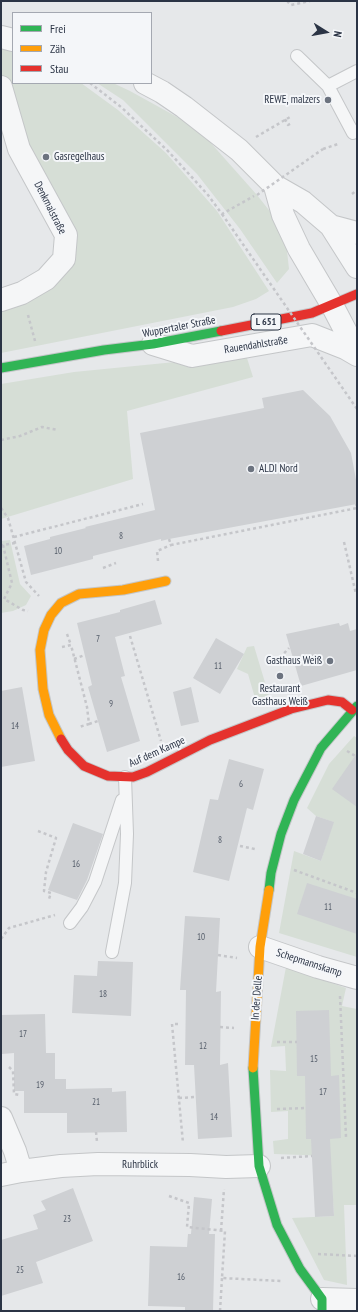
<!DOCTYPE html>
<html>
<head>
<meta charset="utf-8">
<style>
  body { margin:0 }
  #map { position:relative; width:358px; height:1312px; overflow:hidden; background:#e6e8ea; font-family:"PT Sans Narrow",sans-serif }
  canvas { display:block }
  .frame { position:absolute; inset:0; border:2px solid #2b3445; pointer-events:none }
  .legend { position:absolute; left:12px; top:12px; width:140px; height:72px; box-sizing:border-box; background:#f4f6f9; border:1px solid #a4a8b1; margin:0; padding:5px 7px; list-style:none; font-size:12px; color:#2b3445 }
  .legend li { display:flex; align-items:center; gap:8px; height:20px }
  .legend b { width:20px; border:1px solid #a4a8b1 }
  .north { position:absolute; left:306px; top:12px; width:40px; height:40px; -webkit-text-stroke:3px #f4f6f9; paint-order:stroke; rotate:101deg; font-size:11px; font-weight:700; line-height:16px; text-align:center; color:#2b3445 }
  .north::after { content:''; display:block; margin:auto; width:14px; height:18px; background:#2b3445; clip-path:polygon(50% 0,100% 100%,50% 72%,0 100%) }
</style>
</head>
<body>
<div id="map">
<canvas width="358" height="1312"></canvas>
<div class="frame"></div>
<ul class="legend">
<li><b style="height:5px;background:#30b455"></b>Frei</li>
<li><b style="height:5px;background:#ff9f0a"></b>Zäh</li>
<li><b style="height:5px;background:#e5322d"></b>Stau</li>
</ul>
<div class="north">N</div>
</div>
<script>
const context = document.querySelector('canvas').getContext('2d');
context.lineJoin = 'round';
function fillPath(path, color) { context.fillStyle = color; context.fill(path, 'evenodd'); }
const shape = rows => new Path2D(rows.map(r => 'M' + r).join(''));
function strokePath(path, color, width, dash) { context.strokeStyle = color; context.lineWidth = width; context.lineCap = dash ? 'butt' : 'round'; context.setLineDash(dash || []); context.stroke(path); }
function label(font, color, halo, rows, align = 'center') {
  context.font = font + ' "PT Sans Narrow",sans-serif'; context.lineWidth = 4; context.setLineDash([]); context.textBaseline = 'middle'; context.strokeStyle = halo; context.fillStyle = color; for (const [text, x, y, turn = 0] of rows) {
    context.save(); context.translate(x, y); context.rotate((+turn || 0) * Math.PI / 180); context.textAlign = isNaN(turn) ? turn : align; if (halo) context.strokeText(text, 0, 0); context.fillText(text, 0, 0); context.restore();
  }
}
const green = shape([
  [1,47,13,50,13,83,81,83,118,110,166,153,217,211,269,291,256,299,233,307,1,353,1,304,66,262,54,209,1,79],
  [97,83,113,83,130,91,188,123,210,142,257,195,276,219,287,251,289,269,277,283,240,229,197,174,123,100],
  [246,355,253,377,127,411,133,479,1,519,1,384,74,372],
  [10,540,20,584,31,596,26,605,13,611,1,613,1,541],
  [254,646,270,699,257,705,248,674,237,669,247,647],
  [354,736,357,738,357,957,279,933,294,851,321,861,333,822,316,816,307,808,329,764],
  [286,967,346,988,342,1006,357,1009,357,1205,344,1205,347,1285,324,1280,292,1218,334,1216,330,1156,274,1154,273,1141,288,1139,288,1111,271,1112,270,1070,286,1071,285,1046,271,1047]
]);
const building = shape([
  [303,390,330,416,351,453,357,485,357,504,169,539,161,541,161,539,93,556,93,559,31,575,24,546,50,539,50,537,86,528,85,527,155,510,140,433,264,408,262,398],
  [155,600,162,624,115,637,125,676,121,677,140,741,107,752,88,687,92,685,77,623,120,612,120,610],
  [339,623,340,626,348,623,350,631,357,629,357,670,301,686,286,634],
  [216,638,244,654,220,694,193,678],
  [22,687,35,761,1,767,1,691],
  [191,687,199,722,181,726,173,692],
  [357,753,357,807,332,789],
  [229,759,264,769,253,810,247,808,229,881,193,872,210,799,218,800],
  [316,816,334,822,321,861,303,854],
  [73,823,103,834,87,880,77,900,48,890],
  [307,883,357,899,357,934,297,914],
  [185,916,220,918,216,992,221,991,220,1065,228,1063,232,1137,198,1139,194,1065,185,1065,186,990,180,990],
  [98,961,133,962,131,1016,72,1013,74,975,97,976],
  [329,1010,331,1076,339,1075,341,1138,330,1139,334,1216,315,1217,311,1139,306,1139,305,1076,297,1076,296,1011],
  [45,1014,46,1053,55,1053,55,1079,66,1079,66,1089,112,1088,112,1092,126,1091,127,1132,67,1133,67,1113,24,1113,24,1091,14,1091,14,1053,2,1054,1,1015],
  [73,1188,93,1241,36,1262,43,1283,1,1296,1,1240,38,1229,33,1215,46,1210,41,1201],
  [194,1197,212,1199,209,1234,215,1234,213,1311,185,1311,185,1307,148,1306,150,1246,187,1247,188,1234,191,1234]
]);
const path = shape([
  [289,1,288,2,291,5,310,1],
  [90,83,121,107,168,151,208,195,222,214,254,196],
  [285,119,288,125,292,123],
  [256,137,290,117],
  [323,149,338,144],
  [352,194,357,190],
  [28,315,35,341],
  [1,440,20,436,42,427,58,430],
  [356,504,357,506],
  [1,508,8,518,26,582,39,596],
  [14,537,143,504],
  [169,539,171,545,357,508],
  [344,542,356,594],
  [15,543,3,545,12,583,4,599,23,610,28,611],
  [158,561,157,551,171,545],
  [103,568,116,563],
  [67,634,71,645],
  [130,636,161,741],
  [62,647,71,645,87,707,89,724,79,727],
  [74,659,85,655],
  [276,662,289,648],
  [89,724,98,721],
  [347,751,357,757],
  [38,831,56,838,46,872,44,891,51,893,49,899],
  [240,846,255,849],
  [294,870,357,893],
  [1,939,9,928,55,915],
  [218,955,237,958],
  [340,996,346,1137],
  [178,1024,172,1024,183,1143],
  [220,1027,234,1028],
  [277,1042,297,1042],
  [9,1067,13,1071,14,1094,20,1095],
  [179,1098,196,1097],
  [277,1109,306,1108],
  [96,1132,97,1142],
  [281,1158,312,1156],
  [169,1196,189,1203,187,1227,225,1231,222,1278,281,1281],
  [221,1231,224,1189],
  [318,1254,357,1256],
  [220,1311,222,1278]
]);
const lane = shape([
  [297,56,328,86,353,133,357,131],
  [328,86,357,71],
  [70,923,82,907,95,882,122,800],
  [112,952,125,883,127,834,125,777]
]);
const street = shape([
  [1,37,13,40],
  [145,83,162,92,184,107,239,150,275,186,303,202,331,226,357,267],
  [1,87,19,149,66,235,64,259,46,279,22,293,1,300],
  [275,186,283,215,299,249,332,305,357,353],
  [331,226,357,233],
  [153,344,192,356,312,335,345,348,357,355],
  [260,947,318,967,357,978],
  [1,1118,15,1151,21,1171],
  [1,1175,21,1171,61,1166,98,1164,190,1165,226,1167,259,1166],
  [322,1299,357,1300]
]);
const fast = shape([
  [1,368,104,350,153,344,221,331],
  [269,890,271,873,281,834,294,800,321,748,357,706],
  [253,1068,259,1166,277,1225,300,1269,322,1299,322,1311]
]);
const slow = shape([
  [61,739,49,715,43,689,40,650,44,630,51,615,61,603,79,594,123,590,166,581],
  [253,1068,260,947,269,890]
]);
const jam = shape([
  [221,331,312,313,357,294],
  [61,739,68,750,84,766,108,776,133,777,147,772,210,740,291,709,328,700,342,702,352,710]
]);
const pathBridge = shape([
  [257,195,323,149],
  [222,214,357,409]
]);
const markers = [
  [328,100,4,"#6c737f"],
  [46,157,4,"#6c737f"],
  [251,469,4,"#6c737f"],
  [330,661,4,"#6c737f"],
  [280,676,4,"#6c737f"]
];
const numberNames = [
  ["8",121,536],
  ["10",58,551],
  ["7",98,639],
  ["11",218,666],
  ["9",111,704],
  ["14",15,726],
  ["6",241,784],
  ["8",220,840],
  ["16",76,864],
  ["11",328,907],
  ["10",201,937],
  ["18",103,994],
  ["17",23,1034],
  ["12",203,1046],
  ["15",314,1059],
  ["19",40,1085],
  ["17",323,1092],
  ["21",96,1102],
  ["14",214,1117],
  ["23",67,1219],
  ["25",20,1270],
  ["16",181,1277]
];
const shields = [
  [266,322,30]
];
const shieldNames = [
  ["L 651",266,322]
];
const poiNames = [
  ["REWE, malzers",320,100],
  ["Gasregelhaus",54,157,"left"],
  ["ALDI Nord",259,469,"left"],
  ["Gasthaus Weiß",322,661],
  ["Restaurant",280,689,"center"],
  ["Gasthaus Weiß",280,702,"center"]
];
const streetNames = [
  ["Denkmalstraße",50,208,63],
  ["Wuppertaler Straße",179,327,-11],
  ["Rauendahlstraße",256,345,-9],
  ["Auf dem Kampe",157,752,-24],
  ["Schepmannskamp",309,963,18],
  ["In der Delle",257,998,-86],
  ["Ruhrblick",140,1165]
];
fillPath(green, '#d6ded6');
fillPath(building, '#ced0d3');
strokePath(lane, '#c4c6c8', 14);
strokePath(street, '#c4c6c8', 24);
strokePath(fast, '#c4c6c8', 11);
strokePath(slow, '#c4c6c8', 11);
strokePath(jam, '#c4c6c8', 11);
strokePath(path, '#c5c6ca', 2.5, [3, 3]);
strokePath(lane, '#f5f6f7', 12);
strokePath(street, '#f5f6f7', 22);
strokePath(fast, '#30b455', 9);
strokePath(slow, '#ff9f0a', 9);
strokePath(jam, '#e5322d', 9);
strokePath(pathBridge, '#c5c6ca', 2.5, [3, 3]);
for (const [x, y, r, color] of markers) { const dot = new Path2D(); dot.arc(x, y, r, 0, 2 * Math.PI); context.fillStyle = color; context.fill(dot); strokePath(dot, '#f4f6f9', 1.5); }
label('9px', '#545c69', null, numberNames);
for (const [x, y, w] of shields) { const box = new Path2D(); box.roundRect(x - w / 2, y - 8, w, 16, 3); context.fillStyle = '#f4f6f9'; context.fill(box); strokePath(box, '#2b3445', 1); }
label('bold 10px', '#2b3445', null, shieldNames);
label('11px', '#2b3445', '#f4f6f9', poiNames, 'right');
label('11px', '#2b3445', '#f4f6f9', streetNames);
</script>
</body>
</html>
